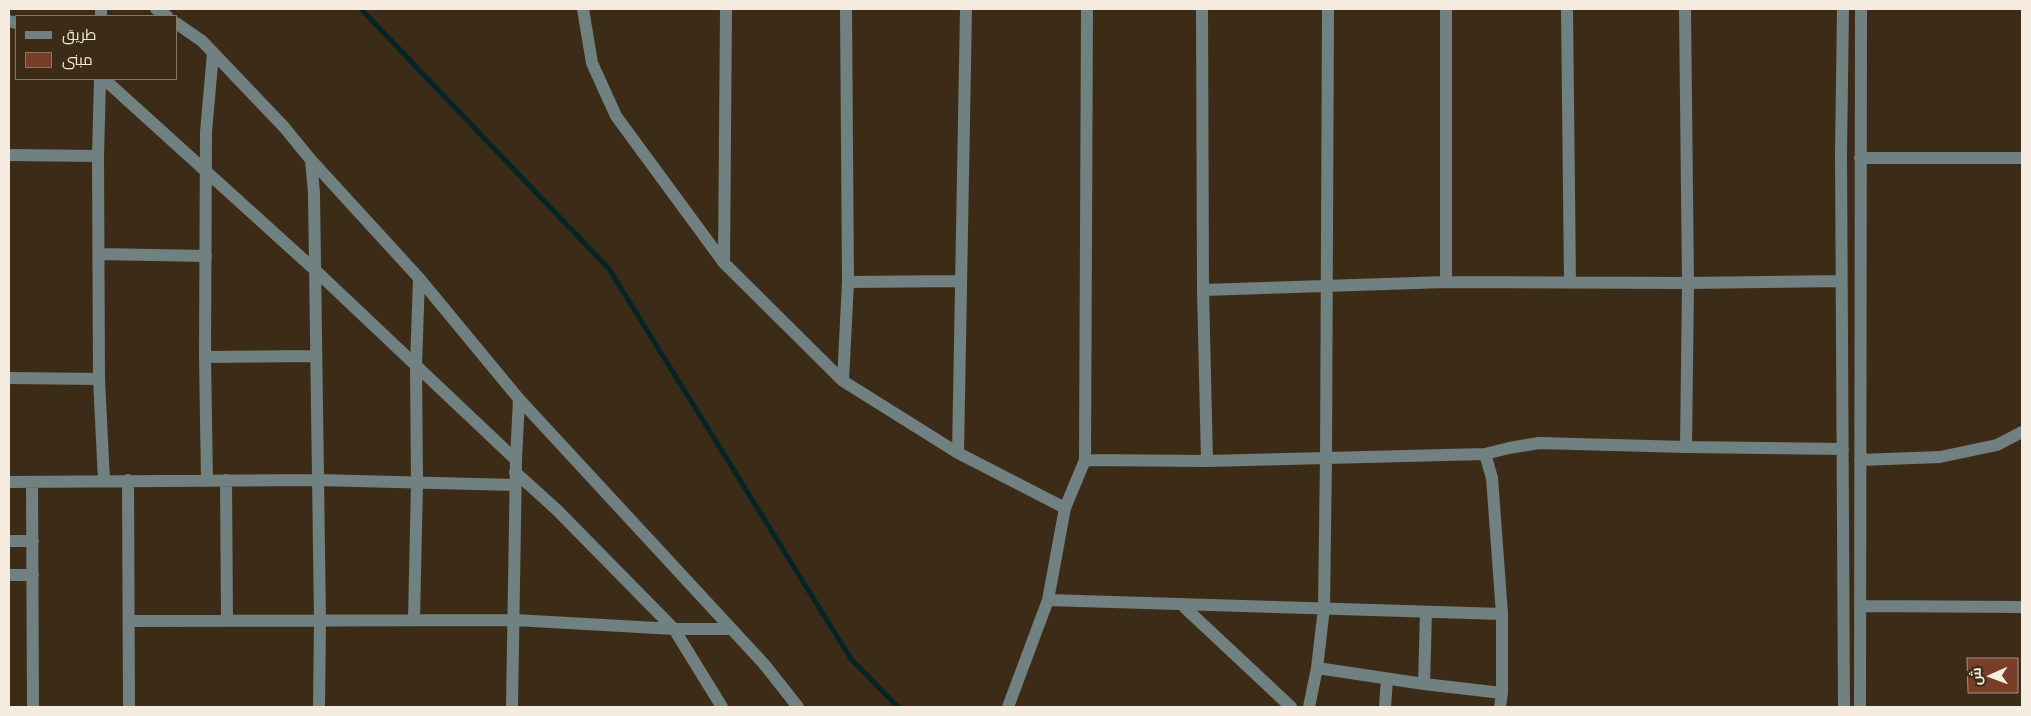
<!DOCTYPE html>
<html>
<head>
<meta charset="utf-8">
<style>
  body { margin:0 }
  #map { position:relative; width:2031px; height:716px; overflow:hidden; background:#3c2c17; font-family:"PT Sans Narrow",Cairo,sans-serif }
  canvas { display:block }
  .frame { position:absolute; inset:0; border:10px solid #f5ebde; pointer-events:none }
  .legend { position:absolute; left:15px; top:15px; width:162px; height:65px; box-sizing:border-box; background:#3c2c17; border:1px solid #867867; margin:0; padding:6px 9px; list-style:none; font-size:15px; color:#f5ebde }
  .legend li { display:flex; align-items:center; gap:10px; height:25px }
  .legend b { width:25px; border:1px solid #867867 }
  .north { position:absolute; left:1966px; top:651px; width:50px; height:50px; -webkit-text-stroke:4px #3c2c17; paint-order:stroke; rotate:268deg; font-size:14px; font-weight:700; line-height:20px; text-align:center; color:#f5ebde }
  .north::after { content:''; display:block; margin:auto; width:18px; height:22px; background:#f5ebde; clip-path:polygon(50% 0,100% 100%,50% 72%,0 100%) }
</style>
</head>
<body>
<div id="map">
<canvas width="2031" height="716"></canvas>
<div class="frame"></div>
<ul class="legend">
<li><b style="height:6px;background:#718080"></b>طريق</li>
<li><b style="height:14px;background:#793e27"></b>مبنى</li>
</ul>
<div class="north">ش</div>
</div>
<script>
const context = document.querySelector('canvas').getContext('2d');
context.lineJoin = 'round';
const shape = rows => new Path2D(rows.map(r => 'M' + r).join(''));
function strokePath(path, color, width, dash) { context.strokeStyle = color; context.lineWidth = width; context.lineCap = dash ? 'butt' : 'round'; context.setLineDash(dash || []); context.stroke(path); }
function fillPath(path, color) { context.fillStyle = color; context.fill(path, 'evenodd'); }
const stream = shape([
  [361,9,609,269,851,659,898,707]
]);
const building = shape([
  [1967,658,2018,658,2018,693,1968,693,1967,658]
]);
const minor = shape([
  [156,9,167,16],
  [583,9,592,63,616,116,724,263,843,381,958,453,1065,508],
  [1202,9,1203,290,1207,461],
  [1567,9,1570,283],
  [1685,9,1688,283,1686,447,1843,449],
  [1843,9,1841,153,1844,707],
  [101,16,101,9],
  [9,21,16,23],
  [176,23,202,41,284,127,311,160,419,278,519,399,764,664,798,707],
  [100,79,98,156,99,379,104,481],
  [104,79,315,270,516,460],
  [9,155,98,156],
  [1860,158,2022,158],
  [311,160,314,193,320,620,319,707],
  [99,254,206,256],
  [724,263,726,9],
  [848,282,961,281],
  [1446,282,1446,9],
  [1203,290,1446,282,1688,283,1841,281],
  [205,357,316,356],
  [9,378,99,379],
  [843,381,848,282,846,9],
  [958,453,966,9],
  [1485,454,1509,448,1539,443,1686,447],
  [1085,460,1207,461,1485,454,1492,478,1502,614,1502,693,1500,707],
  [1860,460,1940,457,1997,445,2022,432],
  [515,472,557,510,674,629,722,707],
  [128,480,129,707],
  [226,480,227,620],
  [207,481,205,357,206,132,213,53],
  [9,482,317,480,515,485],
  [32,482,33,707],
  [9,541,33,541],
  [9,575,33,575],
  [1048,600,1502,614],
  [1181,604,1291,707],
  [1860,606,2022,607],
  [414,620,417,483,416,365,419,278],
  [129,621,515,620,674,629,730,629],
  [1317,668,1424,684,1502,693],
  [1424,684,1426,612],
  [512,707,516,460,519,399],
  [1008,707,1048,600,1065,508,1085,460,1087,9],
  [1309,707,1317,668,1324,608,1326,458,1328,9],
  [1385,707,1387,679],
  [1860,707,1861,9]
]);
strokePath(stream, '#052425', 5);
fillPath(building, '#793e27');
strokePath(building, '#ab8d82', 1);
strokePath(minor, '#718080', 12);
</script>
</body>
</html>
